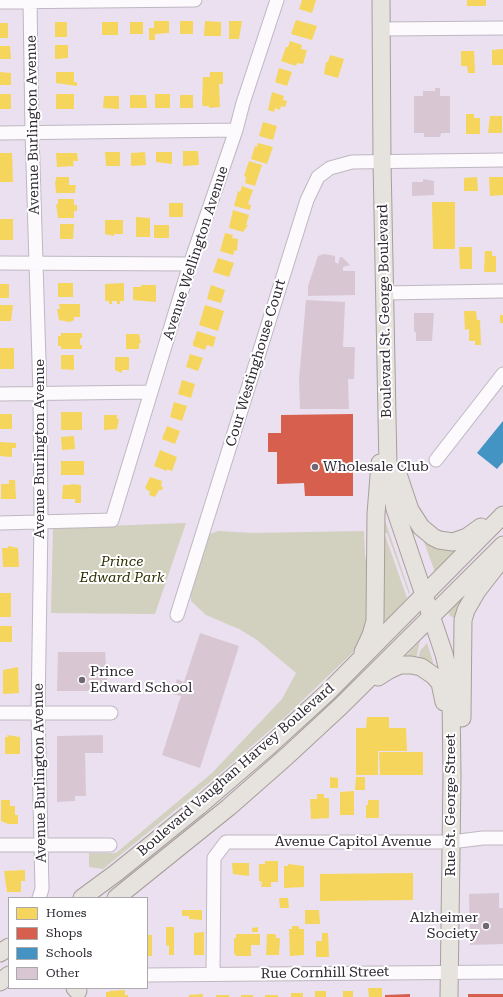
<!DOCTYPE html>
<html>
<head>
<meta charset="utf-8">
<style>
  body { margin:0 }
  #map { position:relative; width:503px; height:997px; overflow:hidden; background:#eae0ef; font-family:"Roboto Serif",serif }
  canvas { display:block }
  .legend { position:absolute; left:8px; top:897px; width:140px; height:92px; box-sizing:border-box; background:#fff; border:1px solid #aba9ad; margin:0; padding:5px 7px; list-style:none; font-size:12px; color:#2d2731 }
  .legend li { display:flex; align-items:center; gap:8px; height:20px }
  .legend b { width:20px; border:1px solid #aba9ad }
</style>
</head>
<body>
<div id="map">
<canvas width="503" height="997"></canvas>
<ul class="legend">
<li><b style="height:11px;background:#f6d55c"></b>Homes</li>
<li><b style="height:11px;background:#d6604d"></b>Shops</li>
<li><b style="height:11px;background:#4393c3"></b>Schools</li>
<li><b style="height:11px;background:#d8c7d3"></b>Other</li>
</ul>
</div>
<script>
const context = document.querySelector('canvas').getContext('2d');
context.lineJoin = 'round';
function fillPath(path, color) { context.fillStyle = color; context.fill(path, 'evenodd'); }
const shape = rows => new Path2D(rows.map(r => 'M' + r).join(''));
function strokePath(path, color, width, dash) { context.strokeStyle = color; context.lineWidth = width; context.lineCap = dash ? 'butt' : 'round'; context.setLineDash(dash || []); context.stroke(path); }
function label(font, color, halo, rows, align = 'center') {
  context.font = font + ' "Roboto Serif",serif'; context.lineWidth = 4; context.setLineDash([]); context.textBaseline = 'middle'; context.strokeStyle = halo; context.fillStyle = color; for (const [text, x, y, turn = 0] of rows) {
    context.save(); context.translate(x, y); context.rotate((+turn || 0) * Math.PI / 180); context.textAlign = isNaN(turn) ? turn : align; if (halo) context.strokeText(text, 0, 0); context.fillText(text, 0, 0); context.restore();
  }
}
const green = shape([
  [381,509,410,593,409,594,387,533,381,533],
  [186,523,155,614,51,613,53,528],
  [218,531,253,533,364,531,365,556,367,563,367,624,356,649,348,657,284,718,216,777,103,869,89,867,89,853,116,853,212,773,282,699,296,673,257,640,239,629,206,615,191,601,191,588,208,538,210,534],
  [381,535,385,535,407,598,387,620,381,619],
  [424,542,456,549,456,550,435,572],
  [468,591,470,592,455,618,450,616,448,612],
  [420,641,416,659,407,658,407,655],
  [427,643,431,655,434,666,418,660,420,651]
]);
const homes = shape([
  [302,0,316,0,312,13,299,9],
  [467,0,486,0,486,6,467,6],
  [296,20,317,26,312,40,291,34],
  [154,21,169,21,169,33,155,34,155,40,149,40,149,28,154,28],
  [180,21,193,21,193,34,180,34],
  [205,21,221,22,221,36,204,36],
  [229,21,242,21,239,39,229,39],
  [55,22,67,22,67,37,55,37],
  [102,22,118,22,118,35,102,35],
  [130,22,143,22,143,34,130,34],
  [0,23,8,23,8,38,0,38],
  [290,41,302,45,301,49,307,50,303,64,297,63,296,66,281,61,286,47,288,47],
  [55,45,68,45,68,58,55,59],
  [0,46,10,46,11,59,0,59],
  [503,49,503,65,492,65,492,50],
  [461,51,474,51,475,73,468,73,467,66,461,66],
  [330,55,344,59,338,78,324,74,326,62,328,62],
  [279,68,292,72,287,86,275,82],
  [0,72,11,73,11,85,0,85],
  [56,72,74,72,74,82,77,82,77,86,56,83],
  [210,72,223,72,223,84,219,84,220,107,209,108,209,106,203,106,202,104,203,77,210,77],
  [272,92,284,96,283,100,287,101,285,107,281,106,280,110,275,108,274,112,268,110],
  [0,94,11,94,11,109,0,109],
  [56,94,74,94,74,109,56,109],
  [155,94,170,94,170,108,155,108],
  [130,95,146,95,147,108,130,108],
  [180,95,193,95,193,108,180,108],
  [104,96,119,96,119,109,103,108],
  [466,114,474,114,474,118,480,118,480,134,466,134],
  [490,116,502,116,502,133,488,133],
  [263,122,277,126,273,140,259,136],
  [258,143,273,147,267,164,251,159,255,146,257,147],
  [183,151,198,151,199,165,183,166],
  [105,152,120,152,120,166,106,166],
  [145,152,146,165,131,166,131,153],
  [156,152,172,152,172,164,156,162],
  [0,153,12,153,13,182,0,182],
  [56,153,77,153,78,161,73,161,74,166,57,167],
  [249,161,262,165,255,186,245,183,246,177,244,176],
  [56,177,69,177,69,185,76,185,75,193,56,193,55,181,56,181],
  [477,177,478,191,464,191,464,178],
  [489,177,503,177,503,195,490,196],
  [242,186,253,190,248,204,251,205,250,210,234,206,238,191,240,192],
  [58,199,74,199,74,205,77,205,77,211,74,211,74,218,58,218,56,204,58,204],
  [432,202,455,202,455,249,433,249],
  [169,203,183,203,183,217,169,217],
  [233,210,249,215,246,225,248,225,243,232,229,228],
  [136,217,150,218,150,237,136,237],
  [0,219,13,219,13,240,0,240],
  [105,220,123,220,123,234,114,234,114,236,105,234],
  [60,224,74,224,73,239,60,239],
  [154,225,169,225,169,238,154,238],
  [225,233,233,235,232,238,238,239,237,251,235,250,233,255,220,251],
  [459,247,472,247,472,269,460,269],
  [485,251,492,251,492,256,496,256,496,272,484,272],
  [218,258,234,263,229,277,213,272],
  [58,283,73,283,73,297,58,297],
  [124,283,124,301,120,301,120,304,117,304,117,301,112,301,112,304,109,304,109,301,105,301,105,284],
  [0,284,9,284,9,298,0,298],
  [141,285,156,285,156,302,133,300,133,287,141,287],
  [211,285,225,290,221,303,207,299],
  [59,304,80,304,80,317,74,317,74,320,70,322,59,320,57,309,60,309],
  [0,305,13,305,11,321,0,321],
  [205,305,224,311,218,331,199,325],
  [464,311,476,311,477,320,480,320,481,345,475,345,475,341,469,341,469,329,465,330],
  [500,315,503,315,503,323,500,323],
  [197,331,216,337,213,347,207,345,205,350,193,346,193,340,194,341],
  [61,333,82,333,82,338,80,338,80,345,82,345,82,349,61,349,61,346,58,346,58,336,61,336],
  [126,334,139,334,141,343,139,343,139,349,126,349],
  [0,348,14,348,14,369,0,369],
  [190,354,203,358,198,371,186,367],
  [61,355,74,355,74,370,61,369],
  [115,357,129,357,129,370,122,370,122,373,115,370],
  [182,380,195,384,191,398,178,394],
  [174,402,187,406,182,421,170,417],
  [61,412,82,412,82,430,61,430],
  [0,414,12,414,12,429,0,429],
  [104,415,117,415,117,419,119,419,117,429,104,430],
  [167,426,180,431,175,444,162,439],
  [74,436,75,449,62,450,61,437],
  [0,442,16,443,16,448,12,448,12,457,0,456],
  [160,450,177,457,172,471,167,469,167,471,154,466],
  [61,461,84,461,84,475,61,475],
  [150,477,162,481,161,486,163,487,162,490,159,490,155,497,149,495,150,492,145,488],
  [9,480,15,480,16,499,1,499,1,484,9,484],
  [71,484,81,485,81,503,75,503,75,499,62,499,63,485,71,485],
  [8,546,18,548,19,567,3,567,2,548,8,548],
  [0,593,11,593,11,617,0,617],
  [0,626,12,626,12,642,0,642],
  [18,667,19,693,3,694,3,670],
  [367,717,389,717,389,728,406,728,407,751,378,751,378,775,356,775,356,728,366,728],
  [7,735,20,737,20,754,5,754,5,737,8,737],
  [379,752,423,752,423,775,380,775],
  [330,777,338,778,338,788,330,788],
  [356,777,365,777,365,790,355,790],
  [354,791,354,815,340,815,340,792],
  [317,794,324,794,324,798,329,798,329,818,311,819,310,799,317,799],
  [1,800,10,800,10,806,15,806,15,815,18,815,18,824,8,824,1,821],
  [368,800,379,800,379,818,366,818,366,805,368,805],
  [265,861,278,861,278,882,271,882,271,887,261,887,262,882,259,881,259,864,265,864],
  [232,863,249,863,249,876,233,874],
  [288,864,304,866,304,887,284,888,284,866,288,866],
  [25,870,25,881,21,881,21,892,7,892,4,871],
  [413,873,413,900,320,901,320,874],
  [279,898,288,898,289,908,280,908],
  [182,910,202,910,202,920,189,919,189,916,182,916],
  [305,910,319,910,320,924,305,924],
  [292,926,299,926,299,929,304,929,304,955,290,956,289,929,292,929],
  [166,927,174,927,174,955,169,955,169,945,166,946],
  [258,927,258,932,252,932,252,928],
  [204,932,204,955,194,955,194,933],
  [322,933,328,933,329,957,316,957,316,941,322,941],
  [236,934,260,934,260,945,251,945,251,956,236,956,234,953,234,938,236,938],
  [267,934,274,934,276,935,276,938,280,938,279,955,266,955],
  [147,935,152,935,152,956,147,956],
  [368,988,382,988,382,997,369,997],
  [125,990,125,995,128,995,128,997,106,997,106,992,109,992,109,991],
  [315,991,326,991,326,997,315,997],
  [343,991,353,991,353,997,343,997],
  [291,993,303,993,303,997,291,997],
  [203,994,203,997,189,997,189,995],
  [216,995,229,995,229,997,216,997],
  [241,995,253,995,253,997,241,997],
  [265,995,278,995,278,997,265,997]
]);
const shops = shape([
  [353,414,353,496,305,496,304,483,277,484,277,452,268,452,268,433,281,433,281,415],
  [410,994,410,997,385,997,385,995],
  [468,994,503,994,503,997,468,997]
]);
const schools = shape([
  [503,421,503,462,497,469,477,453]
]);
const building = shape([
  [435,88,440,88,440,96,450,96,450,133,441,133,440,137,424,137,424,133,414,133,414,96,423,96,423,91,435,91],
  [423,179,434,181,434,195,412,196,412,182,423,182],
  [324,254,335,256,335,262,338,264,340,257,342,257,350,265,343,267,343,271,355,271,355,295,308,296,308,286,318,256],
  [306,300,345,302,343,347,355,347,354,379,348,379,349,409,300,409,299,379],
  [414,313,434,313,432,341,416,341,416,332,414,332],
  [200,633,239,646,200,768,162,755,181,696,172,694,177,679,184,682],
  [58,652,105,652,108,691,57,691],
  [103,735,103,753,85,753,86,796,75,796,75,801,57,802,57,736],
  [499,893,499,908,503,908,503,944,470,945,469,894]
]);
const minor = shape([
  [30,0,32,132,40,394,41,522,38,713,42,889,39,898],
  [0,2,195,0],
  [382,29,503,28],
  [0,133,236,130],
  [0,263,190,264],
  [384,293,503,291],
  [0,394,151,392],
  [436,460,503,374],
  [0,523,112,520,190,264,236,130,243,103,277,0],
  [177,615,307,200,318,177,330,168,352,162,503,160],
  [0,713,111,713],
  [0,845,110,845],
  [213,974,214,858,226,842,451,842,483,838,503,838],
  [147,975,503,972]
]);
const major = shape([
  [381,0,382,161,388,467,395,509,444,654,449,675,451,698,452,776,449,997],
  [398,474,410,510,421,527,433,537,439,540,453,542,467,537,481,527],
  [363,652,371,635,375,621,376,514,380,463],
  [378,677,389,670,400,665,411,665,421,667,434,676,440,683,444,702],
  [462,718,463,620,466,610,477,591,498,564],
  [82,898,116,873,199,806,269,746,327,693,503,515],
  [116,898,229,807,287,756,341,706,503,545],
  [0,953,9,947],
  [0,982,9,975],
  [75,988,78,991]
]);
const markers = [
  [315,467,4,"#6f6874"],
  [82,680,4,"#6f6874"],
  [486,926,4,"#6f6874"]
];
const streetNames = [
  ["Avenue Burlington Avenue",33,125,-91],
  ["Avenue Wellington Avenue",196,253,-72],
  ["Boulevard St. George Boulevard",385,311,-91],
  ["Cour Westinghouse Court",256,363,-73],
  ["Avenue Burlington Avenue",40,449,-90],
  ["Boulevard Vaughan Harvey Boulevard",236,770,-41],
  ["Avenue Burlington Avenue",40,773,-91],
  ["Rue St. George Street",451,805,-90],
  ["Avenue Capitol Avenue",353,842],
  ["Rue Cornhill Street",325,973,-1]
];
const poiNames = [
  ["Wholesale Club",323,467],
  ["Prince",90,672],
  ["Edward School",90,688],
  ["Alzheimer",478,918,"right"],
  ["Society",478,934,"right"]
];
const parkNames = [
  ["Prince",122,562],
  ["Edward Park",122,578]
];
fillPath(green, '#d2d0be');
fillPath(homes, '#f6d55c');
fillPath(shops, '#d6604d');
fillPath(schools, '#4393c3');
fillPath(building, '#d8c7d3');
strokePath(minor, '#bfb7c2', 15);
strokePath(major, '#a79f9a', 19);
strokePath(minor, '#fcfafd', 13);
strokePath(major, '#e6e2de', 17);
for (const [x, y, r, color] of markers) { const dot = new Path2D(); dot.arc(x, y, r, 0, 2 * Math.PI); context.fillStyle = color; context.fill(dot); strokePath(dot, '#fff', 1.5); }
label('14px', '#2d2731', '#fff', streetNames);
label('14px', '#2d2731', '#fff', poiNames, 'left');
label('italic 14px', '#2d2e00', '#fff', parkNames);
</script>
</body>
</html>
